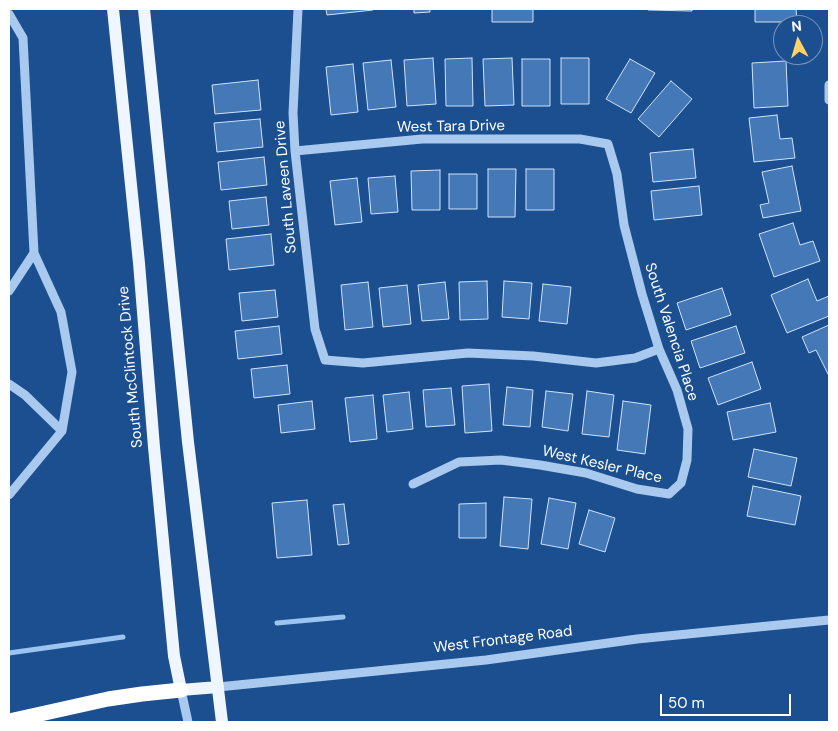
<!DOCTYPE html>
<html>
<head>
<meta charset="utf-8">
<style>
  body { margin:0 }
  #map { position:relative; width:838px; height:731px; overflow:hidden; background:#1b4f8f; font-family:"DM Sans",sans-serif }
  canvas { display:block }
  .frame { position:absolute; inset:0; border:10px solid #fff; pointer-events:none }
  .north { position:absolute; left:773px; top:15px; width:50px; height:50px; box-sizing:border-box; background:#1b4f8f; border:1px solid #7695bc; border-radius:50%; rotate:354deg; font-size:14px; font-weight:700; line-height:20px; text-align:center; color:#fff }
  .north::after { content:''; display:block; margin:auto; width:18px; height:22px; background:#ffd166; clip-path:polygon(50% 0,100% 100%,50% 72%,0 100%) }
  .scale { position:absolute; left:660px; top:694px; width:131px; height:22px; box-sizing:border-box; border:2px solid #fff; border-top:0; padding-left:6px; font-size:15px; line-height:18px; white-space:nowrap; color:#fff; -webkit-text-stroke:4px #1b4f8f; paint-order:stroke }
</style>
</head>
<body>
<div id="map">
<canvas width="838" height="731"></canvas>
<div class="frame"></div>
<div class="north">N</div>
<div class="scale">50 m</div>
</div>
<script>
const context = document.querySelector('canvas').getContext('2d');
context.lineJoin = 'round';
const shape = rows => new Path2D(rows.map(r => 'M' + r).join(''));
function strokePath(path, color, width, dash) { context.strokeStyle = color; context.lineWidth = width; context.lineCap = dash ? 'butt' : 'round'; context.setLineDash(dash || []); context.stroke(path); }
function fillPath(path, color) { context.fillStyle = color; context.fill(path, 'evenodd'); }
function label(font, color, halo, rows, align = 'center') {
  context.font = font + ' "DM Sans",sans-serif'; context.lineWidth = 4.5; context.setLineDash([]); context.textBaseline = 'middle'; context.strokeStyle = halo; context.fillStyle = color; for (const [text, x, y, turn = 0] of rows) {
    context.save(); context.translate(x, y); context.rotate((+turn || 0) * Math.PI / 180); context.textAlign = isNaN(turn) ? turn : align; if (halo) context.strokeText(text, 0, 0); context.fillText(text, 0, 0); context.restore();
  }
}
const stream = shape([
  [277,623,343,617],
  [9,653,123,637]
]);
const building = shape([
  [326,9,372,9,373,10,327,15,326,9],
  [414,9,430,9,430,12,414,13,414,9],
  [492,9,533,9,533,22,492,22,492,9],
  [648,9,692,9,692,11,648,10,648,9],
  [755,9,796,9,797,22,755,22,755,9],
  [433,58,436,104,407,106,404,60,433,58],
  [472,58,473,106,446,106,445,59,472,58],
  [512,58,514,105,485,106,483,59,512,58],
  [561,58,589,58,589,104,561,104,561,58],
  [522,59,550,59,550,106,522,106,522,59],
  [630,59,655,73,631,113,606,99,630,59],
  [391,60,396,107,368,110,363,63,391,60],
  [786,61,788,106,754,108,752,63,786,61],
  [353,64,358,112,331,115,326,67,353,64],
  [258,80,261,110,215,114,212,85,258,80],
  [671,81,692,99,659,137,638,119,671,81],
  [777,115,780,139,792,138,795,158,754,162,749,118,777,115],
  [260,119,263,147,217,152,214,123,260,119],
  [693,149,696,178,653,182,650,153,693,149],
  [264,157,267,185,221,190,218,162,264,157],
  [792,166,801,211,763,218,760,205,769,203,762,172,792,166],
  [488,169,516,169,515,217,488,217,488,169],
  [526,169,554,169,554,210,526,210,526,169],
  [440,170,440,210,412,210,411,171,440,170],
  [449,174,477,174,477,209,449,209,449,174],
  [395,176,398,212,371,214,368,178,395,176],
  [357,178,362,222,335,225,330,181,357,178],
  [699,186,702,215,654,220,651,191,699,186],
  [266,197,269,225,232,229,229,201,266,197],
  [793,223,800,245,813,241,820,261,774,277,759,234,793,223],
  [271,234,274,265,229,270,226,239,271,234],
  [808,279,817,301,829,296,829,316,787,333,771,295,808,279],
  [487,281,488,319,460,320,459,282,487,281],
  [504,281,532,283,529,319,502,317,504,281],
  [368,282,373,327,345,330,341,285,368,282],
  [445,282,449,319,422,321,418,285,445,282],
  [543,284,571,287,567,324,539,321,543,284],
  [407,285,411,324,383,327,379,288,407,285],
  [722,288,731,315,686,330,677,303,722,288],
  [275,290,278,317,242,321,239,293,275,290],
  [829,325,829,376,816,350,809,353,802,337,829,325],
  [279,326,282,354,238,359,235,331,279,326],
  [736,326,745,353,700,368,691,341,736,326],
  [752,362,761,389,718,405,708,378,752,362],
  [287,365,290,394,254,398,251,369,287,365],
  [489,384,492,431,465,433,462,386,489,384],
  [507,387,533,390,530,427,503,425,507,387],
  [451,388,455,425,426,427,423,390,451,388],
  [546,391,573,394,568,431,542,427,546,391],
  [587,391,614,395,609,437,582,434,587,391],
  [409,392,413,429,387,432,383,395,409,392],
  [373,395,377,439,350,442,345,398,373,395],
  [312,401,315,429,281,433,278,405,312,401],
  [623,401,651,405,645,454,617,450,623,401],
  [770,403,776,432,733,440,727,412,770,403],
  [754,449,797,458,791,486,748,477,754,449],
  [753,486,801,496,795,525,747,516,753,486],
  [504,497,532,499,528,549,500,546,504,497],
  [549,498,576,503,568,549,541,544,549,498],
  [307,500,312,555,277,558,272,503,307,500],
  [486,503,486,538,459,538,459,504,486,503],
  [344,504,349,544,338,545,333,505,344,504],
  [589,510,615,518,605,552,579,544,589,510]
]);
const minor = shape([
  [298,9,293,113,295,151,315,329,325,360,363,363,468,353,533,356,596,363,635,358,659,349],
  [9,14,23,38,34,253,61,312,72,372,62,431,25,395,9,384],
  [829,85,829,100],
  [295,151,422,139,580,139,608,144,617,174,624,225,642,294,659,349,677,390,688,429,687,460,681,483,669,494,637,489,586,473,540,465,501,460,459,462,413,484],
  [9,291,34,253],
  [9,495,62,431],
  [218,687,486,660,637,639,829,620],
  [181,690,188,722]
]);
const major = shape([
  [113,9,139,263,154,447,174,656,181,690,218,687],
  [144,9,188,442,222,722]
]);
const highway = shape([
  [9,721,108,699,142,694,181,690]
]);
const streetNames = [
  ["West Tara Drive",451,127,-1],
  ["South Laveen Drive",286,187,-95],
  ["South Valencia Place",671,332,72],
  ["South McClintock Drive",131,367,-95],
  ["West Kesler Place",602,465,13],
  ["West Frontage Road",503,640,-7]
];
strokePath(stream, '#9cc4f0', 5);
fillPath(building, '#4478b7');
strokePath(building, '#cfe3fa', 1);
strokePath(minor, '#a9c9ee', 9);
strokePath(major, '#f0f6ff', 12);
strokePath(highway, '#fff', 15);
label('15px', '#fff', '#1b4f8f', streetNames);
</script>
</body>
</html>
